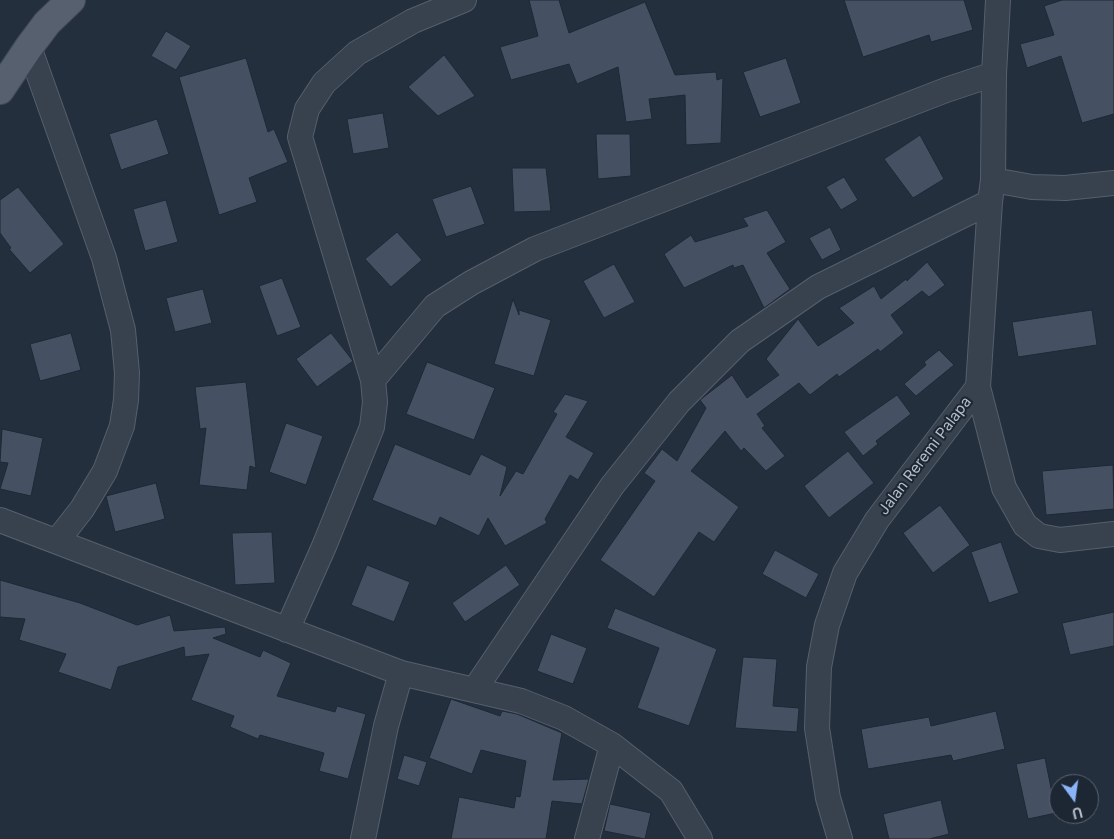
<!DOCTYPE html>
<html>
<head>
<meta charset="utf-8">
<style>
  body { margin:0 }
  #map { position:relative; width:1114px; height:839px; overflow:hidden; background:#242f3e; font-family:Inter,sans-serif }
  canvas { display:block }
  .north { position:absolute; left:1049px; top:774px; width:50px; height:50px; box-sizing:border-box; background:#1d2633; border:1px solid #59626f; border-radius:50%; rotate:166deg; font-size:14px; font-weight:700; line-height:20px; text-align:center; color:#b4bcc9 }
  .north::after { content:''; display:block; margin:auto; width:18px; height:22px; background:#8ab4f8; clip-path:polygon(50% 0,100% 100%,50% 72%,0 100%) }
</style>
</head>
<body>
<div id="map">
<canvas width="1114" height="839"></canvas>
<div class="north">U</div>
</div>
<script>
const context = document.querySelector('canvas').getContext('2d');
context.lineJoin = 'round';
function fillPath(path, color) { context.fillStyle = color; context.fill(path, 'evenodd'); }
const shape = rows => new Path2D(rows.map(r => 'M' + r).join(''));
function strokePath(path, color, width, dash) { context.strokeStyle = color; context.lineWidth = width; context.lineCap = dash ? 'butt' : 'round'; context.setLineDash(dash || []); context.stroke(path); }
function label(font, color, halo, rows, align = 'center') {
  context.font = font + ' Inter,sans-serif'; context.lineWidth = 4; context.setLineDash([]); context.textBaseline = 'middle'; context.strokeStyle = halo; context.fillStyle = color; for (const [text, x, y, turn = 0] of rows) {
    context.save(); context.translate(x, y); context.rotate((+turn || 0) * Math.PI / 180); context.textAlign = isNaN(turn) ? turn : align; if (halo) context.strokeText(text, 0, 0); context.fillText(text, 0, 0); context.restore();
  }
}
const building = shape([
  [529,0,559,0,569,33,645,2,675,75,716,72,717,80,723,78,721,143,686,145,685,95,649,99,652,119,626,122,618,67,577,84,569,64,511,80,500,47,538,36,529,0],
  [844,0,964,0,973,30,931,42,929,35,863,57,844,0],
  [1062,0,1114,0,1114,114,1082,123,1061,56,1027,68,1020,44,1054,35,1044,6,1062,0],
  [166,31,191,46,176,70,151,56,166,31],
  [444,55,475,96,438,116,408,87,444,55],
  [246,58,268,132,274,129,288,162,249,178,257,202,219,215,179,77,246,58],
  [786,58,801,103,760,117,743,72,786,58],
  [383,113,389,148,353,154,347,119,383,113],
  [157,119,169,154,121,170,109,134,157,119],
  [596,134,630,134,631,176,598,179,596,134],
  [920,135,944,179,913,198,884,159,920,135],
  [512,168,546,168,551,211,514,212,512,168],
  [844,177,858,200,841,210,826,187,844,177],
  [471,186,485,224,446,237,432,199,471,186],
  [18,187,64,244,30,273,9,249,11,248,0,233,0,200,18,187],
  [166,200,178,242,145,251,133,209,166,200],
  [767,210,786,242,767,253,790,289,764,308,743,265,734,268,733,265,684,288,664,254,691,235,695,242,748,226,743,218,767,210],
  [830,227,841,250,822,260,809,238,830,227],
  [397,232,422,260,391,287,365,259,397,232],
  [927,262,945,285,929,297,922,291,891,315,904,333,880,352,878,349,839,377,837,374,810,395,799,383,757,414,765,426,762,428,785,456,766,471,744,448,741,451,725,431,691,471,739,507,714,542,699,532,654,597,600,560,655,481,644,473,662,449,677,461,706,408,700,400,705,396,732,375,747,398,779,375,766,359,798,319,818,346,854,323,839,308,874,286,881,299,906,279,907,281,927,262],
  [614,264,635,302,604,318,583,281,614,264],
  [282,278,301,327,277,336,259,286,282,278],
  [203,289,212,323,175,332,166,298,203,289],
  [513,299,519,315,519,310,551,320,534,376,494,364,513,299],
  [1092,310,1097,345,1018,357,1012,322,1092,310],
  [71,333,81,370,40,381,30,344,71,333],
  [331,333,353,361,317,387,296,359,331,333],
  [939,350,954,365,916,396,904,384,926,365,924,362,939,350],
  [427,362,495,388,474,440,406,414,427,362],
  [246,382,256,468,250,466,247,490,199,485,206,428,200,429,195,387,246,382],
  [565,394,588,401,566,437,594,453,578,480,570,475,545,519,547,523,505,546,488,518,479,536,440,517,436,526,372,500,395,444,470,475,481,454,507,467,500,496,516,471,523,474,557,414,553,412,565,394],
  [897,395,911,414,876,441,878,444,863,456,844,432,897,395],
  [286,423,323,436,306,485,269,472,286,423],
  [2,429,43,438,31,496,0,489,8,463,0,462,2,429],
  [848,451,874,483,829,518,804,486,848,451],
  [1113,465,1114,509,1046,515,1042,471,1113,465],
  [156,483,165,519,115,532,106,496,156,483],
  [940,505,970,545,933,573,903,533,940,505],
  [272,532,275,583,235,585,232,533,272,532],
  [1001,542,1019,593,989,603,971,552,1001,542],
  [775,550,819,574,806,598,762,574,775,550],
  [367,565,410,582,394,622,351,605,367,565],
  [506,565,520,585,465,622,452,603,506,565],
  [0,580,80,603,137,625,170,615,174,631,225,627,226,634,213,638,260,657,263,650,291,663,277,696,335,712,337,706,366,714,348,779,319,771,324,753,260,735,258,739,230,727,234,716,191,700,209,654,185,657,184,647,118,667,111,690,58,672,66,654,19,640,25,619,0,617,0,580],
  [615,608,717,649,689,726,637,708,659,648,607,628,615,608],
  [1114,612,1114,646,1070,655,1062,623,1114,612],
  [551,634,587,648,573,684,537,671,551,634],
  [743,657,777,659,773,706,799,708,797,732,735,728,743,657],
  [451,699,500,716,502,711,517,714,562,733,553,780,589,779,582,804,552,801,546,839,451,839,459,797,514,808,516,796,520,797,526,761,481,750,472,774,429,758,451,699],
  [996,711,1005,749,953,761,951,755,868,769,861,729,929,717,931,726,996,711],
  [404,755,427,762,419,786,397,779,404,755],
  [1045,758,1056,813,1028,819,1016,764,1045,758],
  [941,800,949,834,929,839,889,839,883,814,941,800],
  [610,804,651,813,645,839,604,831,610,804]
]);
const minor = shape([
  [464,0,413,21,357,53,324,83,307,109,300,137,373,380,435,306,471,283,535,249,946,90,994,74],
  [29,47,104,258,123,330,127,373,126,400,122,426,105,471,82,509,57,541],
  [993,180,1032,187,1065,188,1114,183],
  [978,387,1004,488,1025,525,1039,536,1060,540,1114,534],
  [0,520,401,673,386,726,363,839],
  [287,630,325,544,372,427,375,402,373,380],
  [401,673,521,701,564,718,612,745,671,791,700,839],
  [475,689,612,486,679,402,740,341,818,287,990,202],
  [587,839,612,745],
  [840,839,828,798,817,728,819,667,827,625,845,573,877,520,978,387,990,202,993,180,994,74,998,0]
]);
const major = shape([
  [0,90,29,47,47,23,71,0]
]);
const streetNames = [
  ["Jalan Reremi Palapa",925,456,-53]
];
fillPath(building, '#455162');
strokePath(building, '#1f2835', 1);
strokePath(minor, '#565f6c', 26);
strokePath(major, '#414a57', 30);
strokePath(minor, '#38414e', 24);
strokePath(major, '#56606e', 28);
label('15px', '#b4bcc9', '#1d2633', streetNames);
</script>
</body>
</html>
